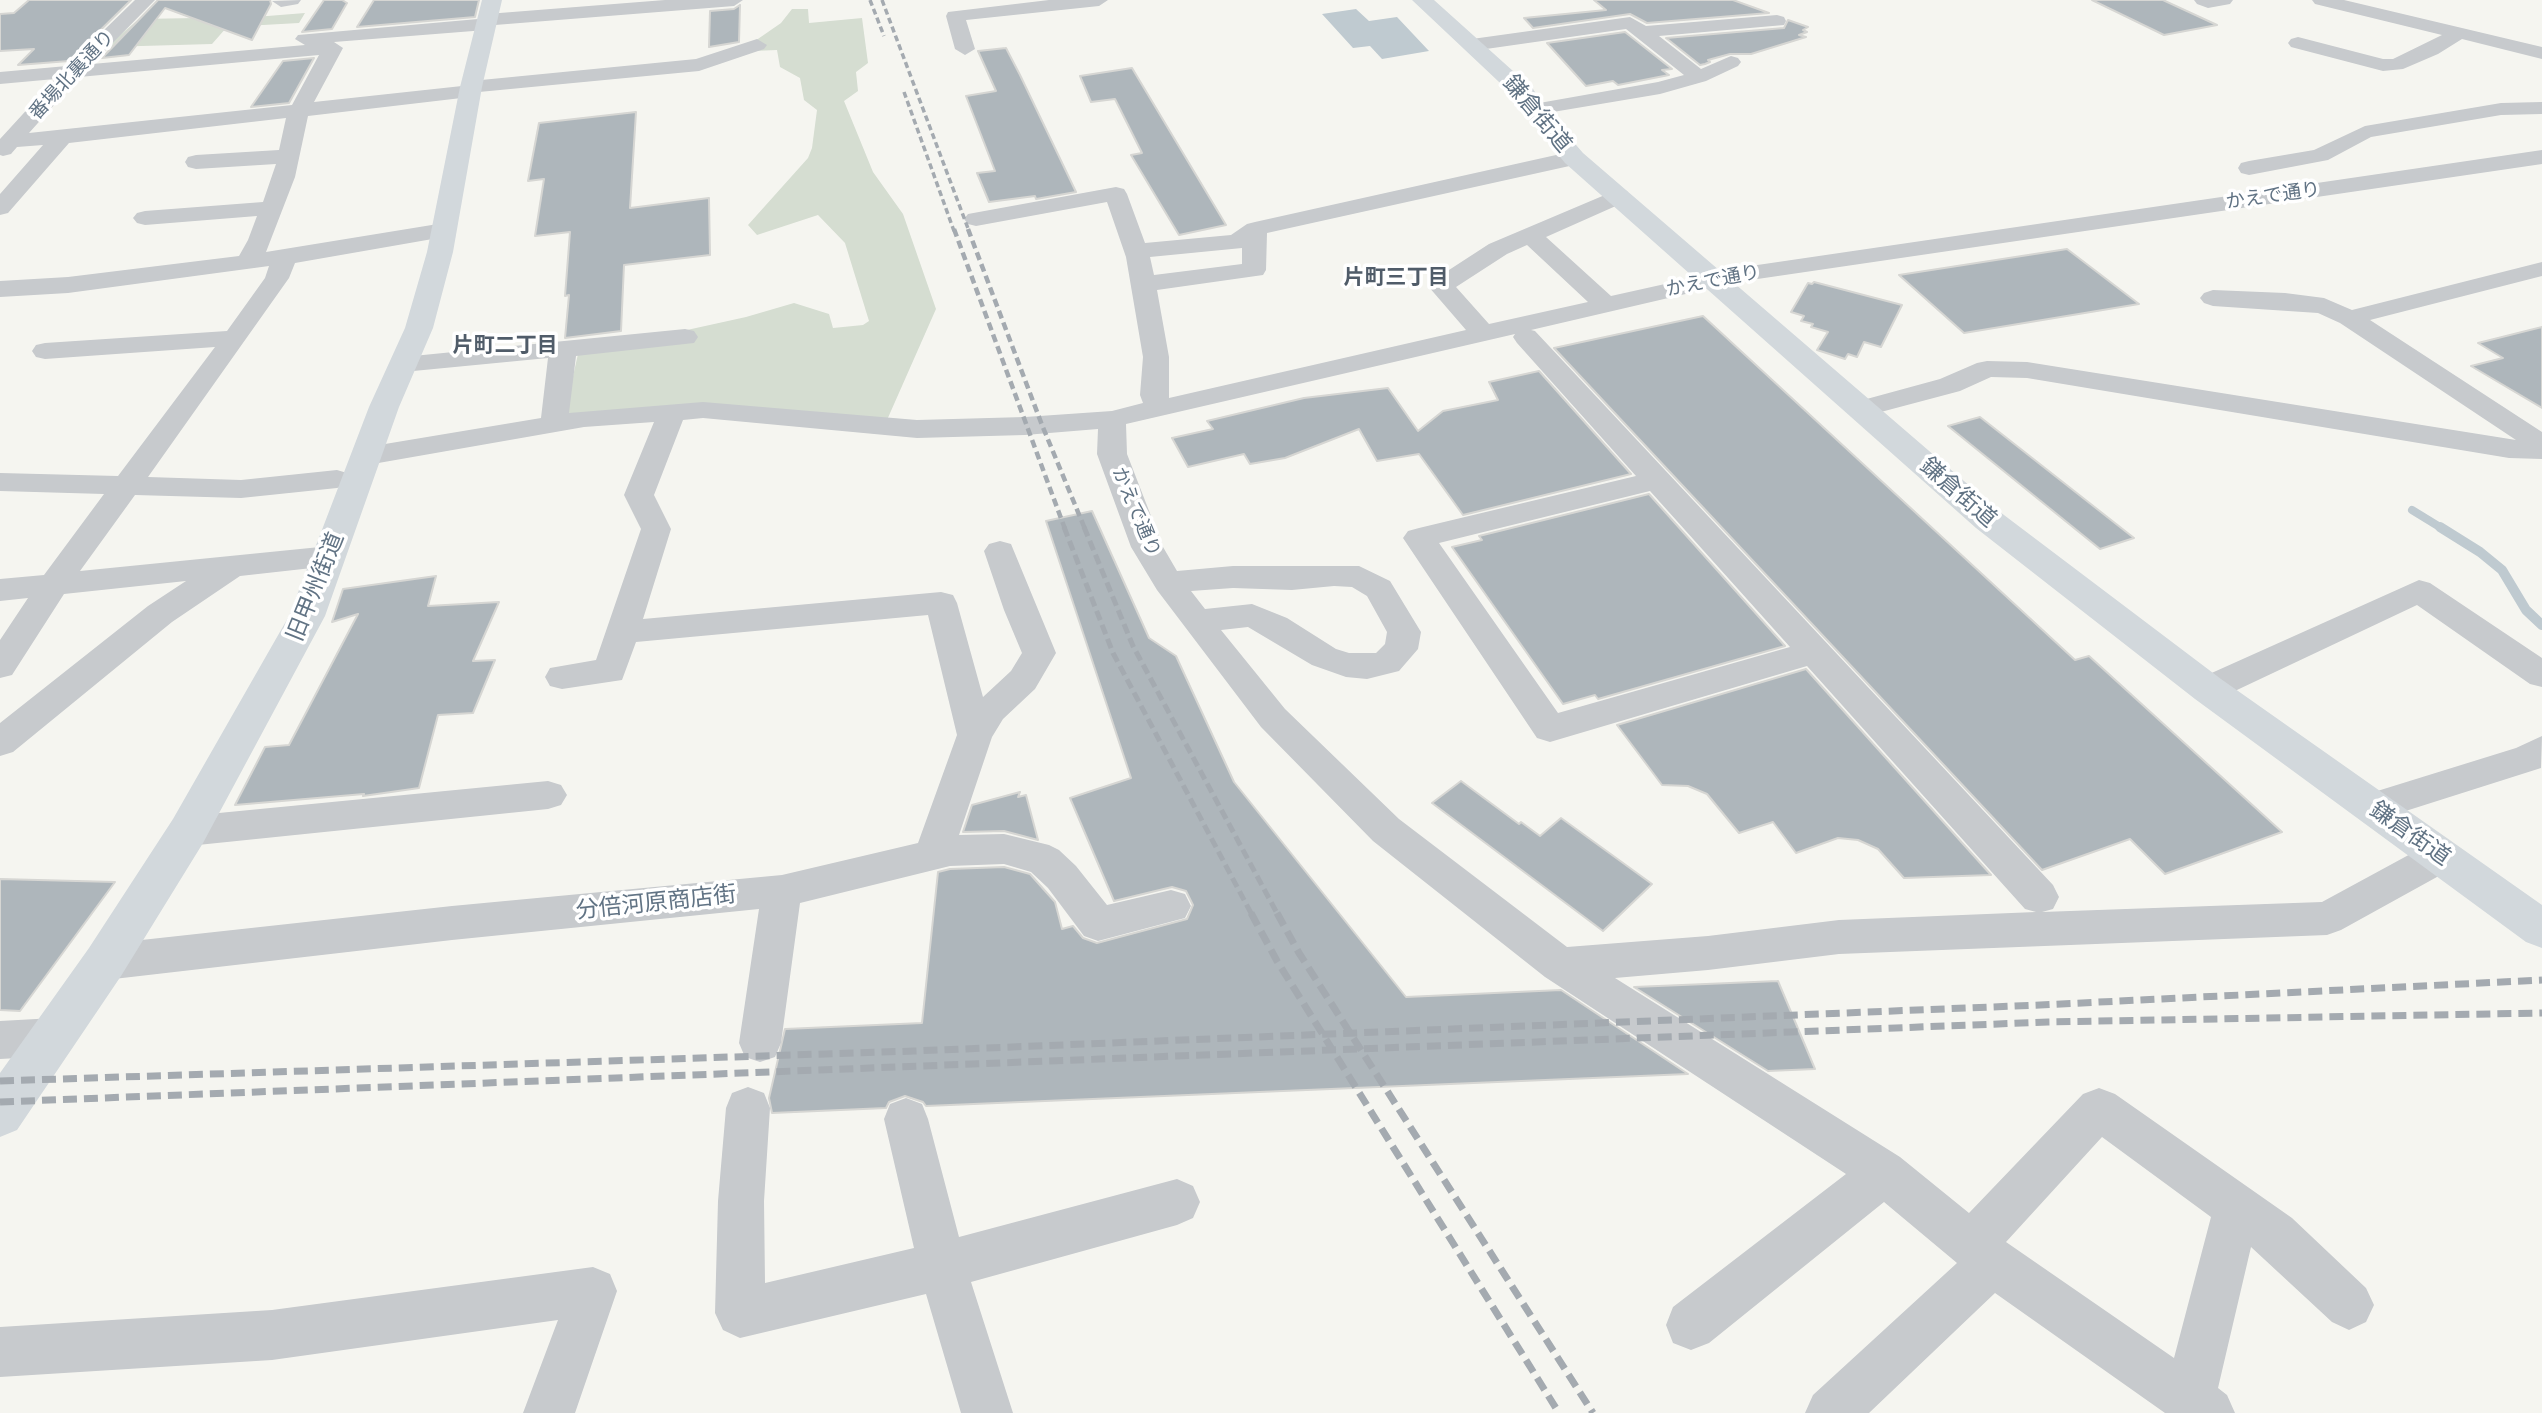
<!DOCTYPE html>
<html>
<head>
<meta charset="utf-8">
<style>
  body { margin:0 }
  canvas { display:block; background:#f5f5f0 }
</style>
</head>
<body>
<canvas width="2542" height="1413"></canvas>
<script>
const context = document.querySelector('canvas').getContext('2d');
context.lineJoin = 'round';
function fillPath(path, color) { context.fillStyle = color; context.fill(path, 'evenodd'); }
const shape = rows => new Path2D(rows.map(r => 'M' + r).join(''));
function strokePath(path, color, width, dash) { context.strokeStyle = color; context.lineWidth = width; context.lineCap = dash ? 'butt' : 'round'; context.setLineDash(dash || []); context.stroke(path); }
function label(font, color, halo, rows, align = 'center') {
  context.font = font + ' Rubik,"Noto Sans JP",sans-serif'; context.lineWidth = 7; context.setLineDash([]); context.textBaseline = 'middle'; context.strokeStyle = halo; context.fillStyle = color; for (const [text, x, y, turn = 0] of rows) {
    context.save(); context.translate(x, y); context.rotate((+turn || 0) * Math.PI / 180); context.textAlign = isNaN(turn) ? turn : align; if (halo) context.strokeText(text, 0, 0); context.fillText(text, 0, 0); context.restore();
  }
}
const green = shape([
  [792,9,808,9,809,23,862,18,868,63,856,72,858,91,844,101,873,172,903,214,936,309,887,420,564,416,578,354,746,317,794,303,829,314,833,328,863,325,869,321,845,243,818,215,757,235,748,225,808,158,812,148,817,110,804,100,800,78,780,67,777,50,753,51,755,41,781,23],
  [305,13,299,23,227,27,212,44,106,47,139,19,255,17]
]);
const water = shape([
  [1356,9,1369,21,1397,17,1429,51,1382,59,1370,46,1353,48,1322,14]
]);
const streamFar1 = shape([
  [2412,510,2443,529]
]);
const stream = shape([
  [2440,527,2480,552,2502,570,2526,610,2542,625]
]);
const building = shape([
  [29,0,131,0,69,61,18,65,34,49,0,51,0,14,14,13,29,0],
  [158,0,270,0,271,4,252,40,165,8,129,55,102,58,158,0],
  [324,0,342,0,347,3,332,29,302,32,324,0],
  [374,0,479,0,475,17,357,27,374,0],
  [1594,0,1733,0,1769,13,1647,23,1630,14,1533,28,1524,18,1606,10,1594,0],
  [2092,0,2163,0,2217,25,2164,35,2092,0],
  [740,5,739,42,709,47,710,11,734,9,740,5],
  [1788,20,1808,27,1803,30,1807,32,1799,35,1806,37,1751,54,1730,54,1708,60,1710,62,1705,64,1700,65,1666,38,1784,28,1788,20],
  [1625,32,1672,69,1662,70,1669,75,1618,85,1613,81,1586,86,1547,43,1625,32],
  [1006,48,1020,75,1076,192,1036,199,1035,196,989,202,977,173,995,171,966,96,996,91,978,51,1006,48],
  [314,58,289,103,251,107,283,61,314,58],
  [1132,68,1226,225,1179,235,1131,155,1142,153,1115,99,1091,102,1080,76,1132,68],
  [636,112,630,208,709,198,710,255,624,265,621,331,565,338,569,295,565,296,570,232,535,236,544,179,528,181,539,123,636,112],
  [2067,249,2139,304,1964,333,1899,275,2067,249],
  [1814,282,1902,305,1881,347,1864,342,1857,357,1848,354,1845,359,1817,350,1828,332,1811,327,1813,324,1801,321,1804,316,1791,312,1808,283,1812,284,1814,282],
  [1703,316,2075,660,2089,656,2282,832,2165,874,2130,839,2042,870,1554,348,1703,316],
  [2542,327,2542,408,2471,366,2503,358,2478,343,2542,327],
  [1539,371,1631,474,1463,515,1419,454,1377,461,1359,429,1285,458,1250,464,1244,454,1188,467,1172,438,1213,429,1207,421,1304,398,1388,388,1418,431,1443,411,1498,400,1489,382,1539,371],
  [1980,417,2134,538,2100,549,1948,426,1980,417],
  [1649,494,1785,646,1598,699,1595,695,1563,704,1452,547,1482,540,1479,536,1649,494],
  [1092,511,1149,638,1176,656,1234,782,1406,997,1561,990,1688,1074,926,1106,923,1102,905,1096,889,1102,886,1108,772,1113,769,1098,785,1029,922,1023,938,872,950,869,1004,867,1030,874,1055,902,1062,929,1073,926,1083,938,1097,943,1187,919,1193,905,1186,891,1172,887,1114,901,1070,798,1131,778,1046,521,1092,511],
  [436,576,428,606,499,602,473,661,495,660,473,713,438,715,419,788,363,796,364,794,235,805,265,747,289,745,358,614,332,622,343,589,436,576],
  [1806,669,1991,875,1904,878,1878,849,1858,840,1838,838,1796,853,1773,822,1739,833,1707,794,1688,786,1662,785,1617,725,1806,669],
  [1461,781,1519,824,1521,822,1540,836,1561,818,1652,884,1603,931,1432,803,1461,781],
  [1020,792,1018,797,1026,795,1038,840,1004,831,963,832,972,805,1020,792],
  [0,879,115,882,20,1011,0,1010,0,879],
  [1778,981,1815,1069,1768,1071,1634,987,1778,981]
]);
const minor = shape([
  [135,0,155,0,92,64,305,45,295,39,298,35,478,19,487,14,665,0,743,0,734,6,495,25,486,30,334,42,343,48,314,102,462,86,471,81,696,59,757,39,767,45,764,49,699,71,479,92,470,97,308,116,295,177,266,252,444,223,452,225,456,230,452,235,444,237,295,263,289,278,148,477,241,480,337,470,347,473,352,479,347,485,337,488,241,498,135,495,80,571,330,546,341,549,346,556,341,563,330,566,240,576,172,622,13,752,0,756,0,723,148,606,186,581,64,594,12,675,0,678,0,640,28,598,0,601,0,579,44,575,104,494,0,491,0,473,118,476,215,347,45,359,36,357,32,351,36,345,45,343,227,331,265,278,269,266,68,293,0,297,0,281,68,277,239,256,248,240,257,216,145,225,137,223,133,218,137,213,145,211,263,202,276,164,196,169,188,167,185,162,188,157,196,155,279,150,286,118,69,143,8,213,0,215,0,194,43,145,17,147,11,154,3,156,0,155,0,139,55,79,0,84,0,72,67,66,135,0],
  [319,55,292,105,29,133,79,77,319,55],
  [301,0,298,4,281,7,272,1,301,0],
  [1049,0,1108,0,1099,6,966,20,975,49,965,55,955,49,946,16,948,12,1049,0],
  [2194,0,2233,0,2230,4,2208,8,2197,4,2194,0],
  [2312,0,2344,0,2542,47,2542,59,2462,39,2438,54,2403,69,2383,71,2291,47,2288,43,2291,39,2298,37,2383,59,2393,59,2442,35,2315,4,2312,0],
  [1777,15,1784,17,1786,21,1784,25,1659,36,1701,69,1731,56,1738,58,1741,62,1738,66,1706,81,1660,94,1535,115,1528,113,1525,109,1528,105,1658,82,1684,75,1626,29,1472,51,1462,45,1472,39,1630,17,1646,26,1777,15],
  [2542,102,2542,114,2501,115,2371,137,2328,160,2249,175,2241,173,2238,168,2241,163,2249,161,2314,150,2365,126,2501,103,2542,102],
  [2542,150,2542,164,1737,282,1531,330,1535,331,2053,885,2059,897,2053,909,2042,912,2322,902,2427,845,2441,841,2455,845,2460,856,2455,867,2341,930,2327,935,1839,954,1708,970,1615,978,1900,1157,1969,1213,2083,1094,2099,1088,2115,1094,2292,1218,2366,1288,2374,1305,2366,1322,2349,1330,2332,1322,2251,1247,2218,1388,2227,1395,2235,1413,2165,1413,1995,1293,1869,1413,1805,1413,1813,1395,1957,1263,1884,1202,1709,1343,1691,1350,1673,1343,1666,1325,1673,1307,1846,1174,1545,977,1373,841,1261,727,1157,590,1131,547,1097,454,1098,429,1025,435,917,438,703,418,683,420,654,495,671,529,643,619,941,592,953,595,957,603,983,697,1011,671,1022,653,1004,610,984,551,989,544,1000,541,1011,544,1056,653,1035,689,1003,719,992,737,959,835,1004,834,1049,845,1059,850,1076,866,1107,905,1171,890,1185,894,1191,906,1185,918,1098,941,1084,936,1048,888,1031,872,1004,864,950,866,800,903,781,1043,775,1057,760,1062,745,1057,739,1043,759,909,452,940,105,980,91,974,84,962,91,950,105,944,452,906,782,875,918,843,957,735,928,615,636,642,622,680,562,689,550,686,545,677,550,668,596,660,641,529,624,495,654,422,584,427,367,465,357,462,352,456,357,450,367,447,541,418,548,358,403,372,393,370,390,364,393,358,685,329,694,331,698,337,694,343,576,356,569,413,703,402,917,420,1025,417,1112,411,1143,403,1140,395,1143,357,1126,257,1107,202,976,226,968,224,964,219,968,214,1116,187,1124,189,1127,194,1145,243,1231,235,1247,224,1255,222,1574,151,1582,153,1585,158,1582,163,1574,165,1267,233,1266,270,1263,275,1157,290,1169,357,1169,398,1466,330,1428,286,1432,281,1489,244,1619,189,1627,191,1630,196,1627,201,1546,237,1611,296,1737,268,2542,150],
  [1527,245,1588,302,1489,324,1456,287,1507,254,1527,245],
  [1242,248,1242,264,1154,275,1150,257,1242,248],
  [1515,334,1513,337,1517,343,1636,476,1419,528,1408,531,1403,538,1537,738,1550,742,1807,666,2025,909,2036,912,1839,920,1708,936,1567,947,1399,819,1285,709,1221,630,1248,627,1312,665,1346,677,1367,679,1399,671,1418,649,1421,632,1390,581,1359,566,1233,566,1177,571,1163,547,1127,454,1126,424,1515,334],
  [1650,491,1790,647,1558,713,1439,543,1650,491],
  [1334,586,1352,587,1367,596,1387,632,1385,644,1376,653,1349,653,1336,649,1287,618,1252,604,1205,609,1191,591,1233,588,1292,590,1334,586],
  [2102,1137,2211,1217,2174,1358,2006,1242,2102,1137],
  [2542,262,2542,276,2370,320,2542,432,2542,459,2509,458,2027,378,1991,377,1960,391,1862,417,1852,415,1848,409,1852,403,1940,379,1977,363,1987,361,2027,362,2516,440,2340,323,2318,313,2213,306,2204,303,2200,298,2204,293,2213,290,2285,293,2324,298,2352,310,2542,262],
  [2419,580,2430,583,2542,658,2542,687,2530,684,2417,605,2220,698,2208,701,2196,698,2191,689,2196,680,2419,580],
  [2542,736,2541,768,2371,822,2358,817,2352,807,2358,797,2516,748,2542,736],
  [548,781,561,785,567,795,561,805,548,809,188,846,175,842,169,831,175,820,188,816,548,781],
  [54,1018,69,1023,75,1037,69,1051,54,1056,0,1059,0,1021,54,1018],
  [748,1087,764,1093,770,1108,764,1201,765,1283,914,1248,884,1119,890,1104,906,1098,922,1104,928,1119,959,1237,1177,1179,1193,1186,1200,1202,1193,1218,1177,1225,971,1282,1013,1413,961,1413,926,1294,740,1338,723,1330,715,1313,718,1201,726,1108,732,1093,748,1087],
  [593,1267,610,1274,617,1291,575,1413,523,1413,558,1320,272,1360,0,1377,0,1327,272,1310,593,1267]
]);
const major = shape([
  [482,0,502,0,482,87,453,252,433,328,399,407,325,616,203,843,121,976,17,1130,0,1137,0,1073,89,948,173,819,289,616,369,407,405,328,427,252,460,87,482,0],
  [1412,0,1434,0,1533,89,1551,116,1583,153,2000,512,2221,679,2542,905,2542,948,2526,942,2195,699,1976,528,1565,163,1534,125,1516,98,1412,0]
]);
const railFar3 = shape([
  [870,0,884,36],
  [882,0,969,231],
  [904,92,954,231]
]);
const railFar2 = shape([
  [954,229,1065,529],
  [968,229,1042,425,1085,529]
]);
const railFar1 = shape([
  [1064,527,1113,653,1252,915],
  [1084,527,1133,646,1278,915]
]);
const rail = shape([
  [1251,913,1277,961,1559,1413],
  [1277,913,1299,953,1593,1413],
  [0,1081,914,1051,2040,1005,2542,980],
  [0,1102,2048,1022,2542,1013]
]);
const farStreetnames = [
  ["番場北裏通り",72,75,-47],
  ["かえで通り",2273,196,-8],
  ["かえで通り",1713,281,-11],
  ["かえで通り",1136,512,67]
];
const farNeighbourhoodnames = [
  ["片町三丁目",1396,278],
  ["片町二丁目",505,346]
];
const streetNames = [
  ["鎌倉街道",1537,114,50],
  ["鎌倉街道",1958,493,41],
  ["旧甲州街道",316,587,-68],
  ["鎌倉街道",2410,834,35],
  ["分倍河原商店街",656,903,-6]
];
fillPath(green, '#d5ddd1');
fillPath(water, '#bfcad0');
strokePath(streamFar1, '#bfcad0', 8);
strokePath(stream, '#bfcad0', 10);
fillPath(building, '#aeb6bb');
strokePath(building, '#d6d6d3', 2);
fillPath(minor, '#c7cacd');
fillPath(major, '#d2d8dc');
strokePath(railFar3, '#a4aab0', 3.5, [6, 3.5]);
strokePath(railFar2, '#a4aab0', 4.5, [8, 4.5]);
strokePath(railFar1, '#a4aab0', 5, [10, 5]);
strokePath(rail, '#a4aab0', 7, [14, 7]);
label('19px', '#617384', '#fff', farStreetnames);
label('bold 21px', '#505c69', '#fff', farNeighbourhoodnames);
label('23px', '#617384', '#fff', streetNames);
</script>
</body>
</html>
